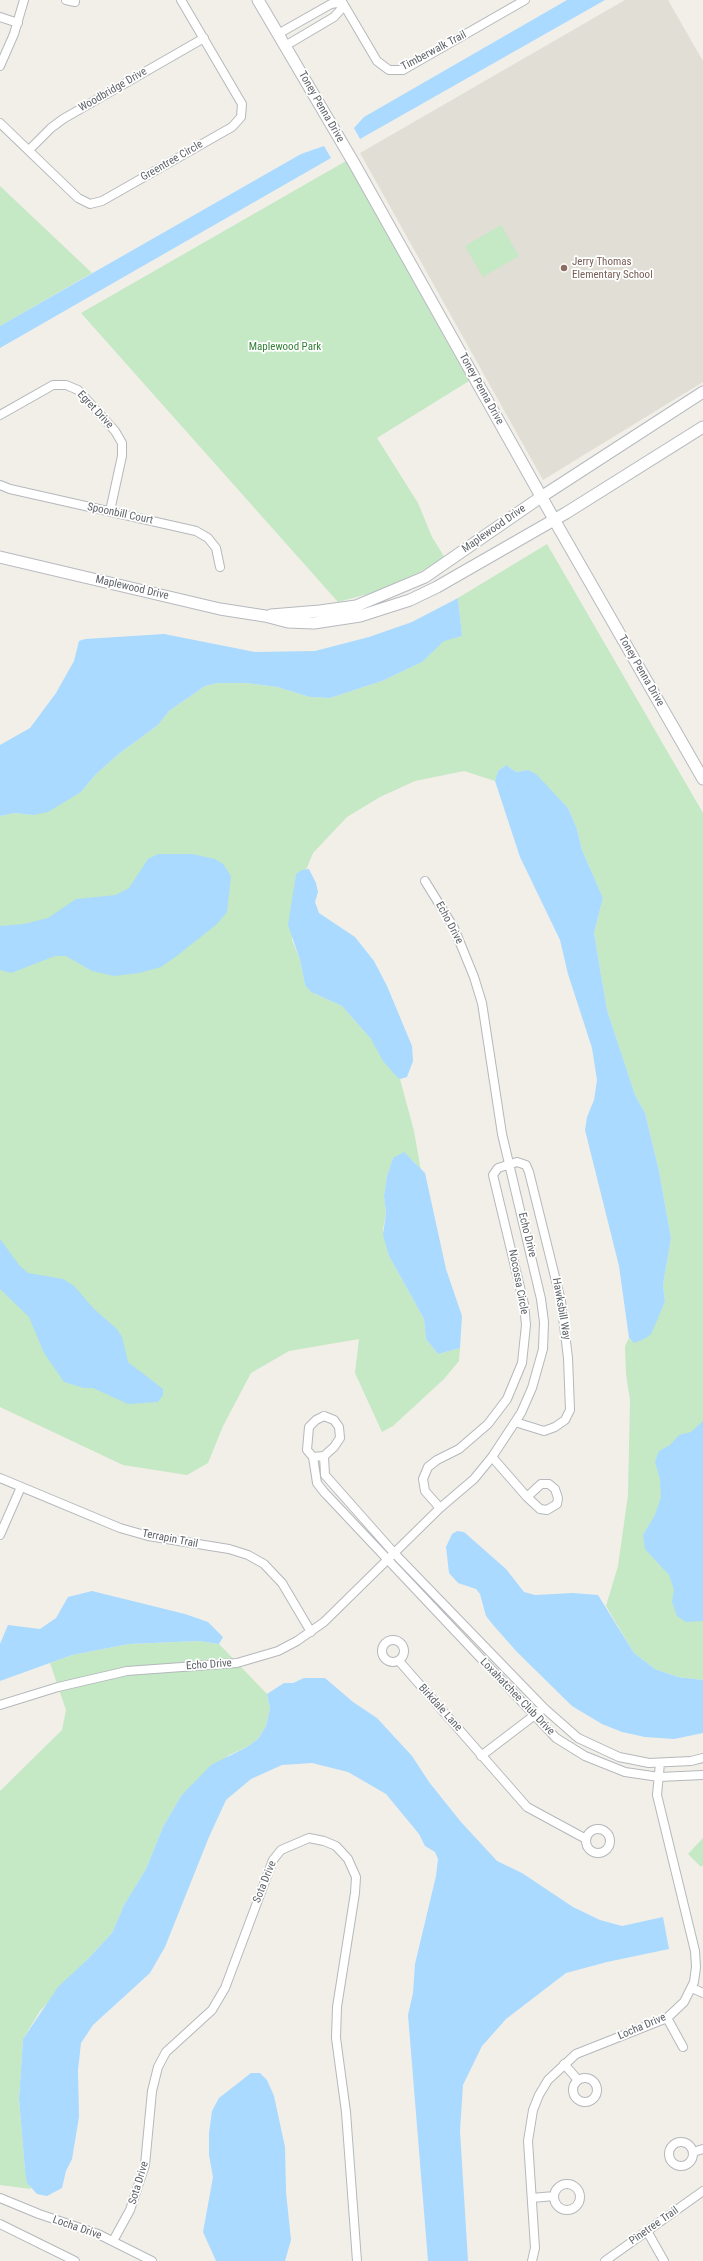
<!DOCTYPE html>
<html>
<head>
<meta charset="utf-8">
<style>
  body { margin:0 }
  canvas { display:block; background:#f1efe8 }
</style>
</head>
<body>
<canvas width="703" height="2261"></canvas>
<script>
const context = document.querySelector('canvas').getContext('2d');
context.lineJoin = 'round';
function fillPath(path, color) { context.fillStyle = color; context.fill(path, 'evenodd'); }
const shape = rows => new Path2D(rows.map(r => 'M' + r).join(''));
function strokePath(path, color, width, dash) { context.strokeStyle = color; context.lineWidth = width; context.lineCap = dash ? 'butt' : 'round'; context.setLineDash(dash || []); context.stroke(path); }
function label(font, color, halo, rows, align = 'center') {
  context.font = font + ' "Roboto Condensed",sans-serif'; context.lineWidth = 3.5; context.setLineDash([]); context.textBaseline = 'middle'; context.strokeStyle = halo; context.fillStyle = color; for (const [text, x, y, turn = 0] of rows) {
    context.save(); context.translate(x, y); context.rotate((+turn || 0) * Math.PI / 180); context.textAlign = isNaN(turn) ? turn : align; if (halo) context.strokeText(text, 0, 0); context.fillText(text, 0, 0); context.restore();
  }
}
const education = shape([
  [625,0,668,0,703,61,703,382,543,480,360,153]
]);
const green = shape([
  [346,161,469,381,377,438,418,503,432,537,445,558,424,570,375,592,338,602,81,313],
  [0,186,92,273,0,326],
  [501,225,519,256,483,277,465,246],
  [547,544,703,813,703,1680,678,1677,655,1669,634,1653,606,1606,618,1566,628,1495,630,1400,626,1374,625,1346,629,1338,631,1341,658,1317,665,1302,663,1285,671,1238,659,1171,645,1113,635,1095,607,1010,594,933,603,898,582,850,577,829,568,808,528,770,516,772,506,765,498,771,495,781,464,771,415,781,380,797,347,817,313,853,306,870,296,874,295,882,292,940,300,960,305,985,315,994,342,1006,371,1039,400,1079,414,1131,421,1171,414,1161,393,1158,387,1176,384,1196,386,1213,383,1229,389,1256,424,1319,426,1339,438,1354,460,1348,459,1361,444,1379,393,1426,382,1432,355,1373,359,1339,289,1351,251,1373,223,1426,208,1463,187,1475,123,1465,0,1407,0,816,15,813,33,815,81,792,96,774,120,753,158,725,169,711,205,686,218,683,246,683,277,687,310,697,330,698,382,681,422,662,444,640,462,636,458,598],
  [198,1641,219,1644,267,1694,270,1709,266,1726,258,1739,247,1747,229,1755,181,1796,163,1827,146,1869,124,1905,112,1933,40,2011,23,2039,19,2099,25,2170,31,2189,0,2185,0,1791,62,1730,66,1710,50,1663,72,1655,129,1644],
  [703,1838,703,1865,701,1867,688,1854]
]);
const water = shape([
  [567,0,605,0,360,139,354,128,364,117],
  [324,146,331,158,0,348,0,326,301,154],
  [458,598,462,636,444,641,422,662,382,681,330,698,310,697,277,687,246,683,218,683,205,686,169,711,158,725,120,753,96,774,81,792,48,812,33,815,15,813,0,816,0,745,30,728,56,693,74,661,79,641,85,639,164,634,255,652,315,651,369,637,412,622],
  [506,765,516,772,528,770,536,774,568,808,577,829,582,850,603,898,594,933,607,1010,635,1095,645,1113,659,1171,671,1238,663,1285,665,1302,651,1334,646,1338,634,1343,629,1338,619,1266,585,1130,587,1117,594,1100,597,1080,592,1048,568,974,560,940,520,857,495,781,498,771],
  [158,854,192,854,215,859,223,864,231,876,227,912,217,924,178,955,161,967,139,973,114,976,92,971,66,956,55,956,11,973,0,970,0,926,24,924,48,918,76,899,116,895,129,888,148,859],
  [309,869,316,883,318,892,315,902,319,913,355,937,374,961,387,986,412,1046,413,1061,407,1077,400,1079,397,1077,383,1061,371,1039,342,1006,311,992,305,985,300,960,288,925,296,874,302,870],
  [404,1152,425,1173,446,1269,462,1316,460,1348,438,1354,426,1339,424,1319,389,1256,383,1235,386,1213,384,1196,387,1176,393,1158],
  [0,1239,19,1265,28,1273,63,1279,74,1286,94,1309,117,1329,122,1337,128,1362,163,1389,163,1395,158,1402,128,1404,93,1388,84,1388,64,1382,44,1353,29,1317,0,1289],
  [703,1421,703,1621,686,1622,677,1616,672,1602,674,1590,669,1575,645,1549,643,1535,655,1515,661,1497,660,1479,655,1462,659,1451,670,1445,679,1435,691,1432],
  [457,1531,464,1532,506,1569,524,1592,535,1595,573,1593,598,1595,634,1653,655,1669,678,1677,703,1680,703,1733,674,1739,645,1737,622,1732,602,1724,572,1706,517,1652,494,1626,486,1616,480,1594,476,1589,458,1583,449,1573,446,1547,452,1534],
  [92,1591,185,1614,208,1622,223,1637,219,1644,198,1641,129,1644,72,1655,0,1681,0,1644,8,1625,40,1629,56,1618,68,1597],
  [304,1678,325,1678,353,1702,377,1718,412,1756,429,1782,461,1822,497,1861,522,1873,573,1907,600,1920,622,1926,663,1917,669,1949,607,1962,566,1973,506,2019,482,2046,463,2085,460,2131,468,2261,428,2261,408,2015,413,1993,415,1964,436,1876,438,1859,435,1852,425,1846,419,1834,386,1794,348,1772,312,1763,282,1765,251,1779,226,1800,209,1837,165,1947,150,1973,93,2025,81,2043,78,2070,79,2117,72,2159,66,2171,62,2188,47,2196,37,2194,27,2183,25,2170,19,2099,23,2039,58,1987,88,1959,112,1933,124,1905,146,1869,163,1827,181,1796,211,1765,247,1747,258,1739,266,1726,270,1709,267,1694,284,1683,293,1683],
  [251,2073,260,2073,267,2080,274,2096,285,2147,286,2192,291,2240,285,2261,216,2261,203,2232,213,2177,209,2155,209,2133,212,2111,219,2098]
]);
const street = shape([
  [66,0,75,2],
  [341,0,377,61,389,70,403,70,525,0],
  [0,17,18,23],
  [278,34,331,4,337,3,344,6,334,17,285,46],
  [0,66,14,34,24,0],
  [0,123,78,198,90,204,102,201,232,127,241,117,242,104,181,0],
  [29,150,51,128,63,119,204,38],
  [0,415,53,385,66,385,78,390,115,431,122,443,122,456,110,511],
  [0,485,10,489,196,531,208,538,216,548,220,567],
  [324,1416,334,1420,339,1427,340,1438,334,1447,324,1456,313,1457,307,1450,309,1427,316,1420,324,1416],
  [324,1456,325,1475,395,1554,544,1708,578,1738,619,1757,649,1763,691,1761,703,1758],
  [313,1457,317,1483,324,1492,556,1738,585,1756,625,1772,659,1777,703,1775],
  [492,1457,527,1497,540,1509,547,1510,557,1504,558,1498,555,1489,549,1484,541,1484,527,1497],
  [0,1478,120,1528,148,1536,229,1549,248,1555,264,1564,282,1583,311,1632],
  [440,1508,425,1491,423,1479,428,1467,437,1460,459,1449,488,1424,507,1399,522,1363,526,1325,524,1304,493,1175,498,1168,517,1162,526,1165,529,1172,561,1301,568,1358,570,1410,565,1420,555,1427,544,1431,515,1422],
  [0,1535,21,1487],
  '382 1651a11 11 0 1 1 22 0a11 11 0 1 1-22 0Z',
  [399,1661,527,1807,586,1839],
  [0,1705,58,1687,127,1671,237,1663,278,1651,297,1641,324,1622,440,1508,474,1479,492,1457,521,1413,532,1388,543,1349,544,1322,541,1299,502,1134,482,1003,474,977,454,928,425,881],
  [481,1756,544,1708],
  '586 1841a12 12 0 1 1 24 0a12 12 0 1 1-24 0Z',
  [692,1988,703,1993],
  [667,2018,683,2047],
  [564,2064,578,2080],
  '573 2090a12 12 0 1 1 24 0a12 12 0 1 1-24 0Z',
  '669 2154a12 12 0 1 1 24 0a12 12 0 1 1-24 0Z',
  [693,2152,703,2149],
  '554 2197a13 13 0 1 1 26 0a13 13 0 1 1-26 0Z',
  [0,2198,39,2214,98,2234,152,2261],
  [532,2198,554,2196],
  [0,2224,75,2261],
  [647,2231,664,2261],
  [113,2241,130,2210,145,2165,152,2091,158,2067,166,2052,212,2010,225,1988,273,1860,281,1850,309,1838,324,1841,336,1846,348,1859,356,1877,355,1893,337,2007,336,2038,346,2112,357,2261],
  [532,2261,535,2248,528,2141,533,2110,539,2095,548,2080,576,2054,667,2018,684,2002,694,1982,696,1967,695,1951,657,1795,660,1763],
  [605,2261,703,2191]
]);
const secondary = shape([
  [258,0,355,165,560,530,703,779],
  [0,557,220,609,265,616,288,622,314,623,360,616,410,600,437,587,566,513,703,427],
  [271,615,320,611,356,606,425,577,541,497,703,392]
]);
const markers = [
  [564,268,4,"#8d6e63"]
];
const streetNames = [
  ["Timberwalk Trail",434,51,-28],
  ["Woodbridge Drive",113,90,-30],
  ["Toney Penna Drive",321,107,60],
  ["Greentree Circle",172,161,-30],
  ["Toney Penna Drive",481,389,61],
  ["Egret Drive",95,410,47],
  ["Spoonbill Court",120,514,12],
  ["Maplewood Drive",494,529,-35],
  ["Maplewood Drive",132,588,13],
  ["Toney Penna Drive",641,671,60],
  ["Echo Drive",449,923,62],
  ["Echo Drive",527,1235,76],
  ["Nocossa Circle",518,1282,79],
  ["Hawksbill Way",561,1309,80],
  ["Terrapin Trail",170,1539,11],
  ["Echo Drive",209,1665,-4],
  ["Loxahatchee Club Drive",517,1697,46],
  ["Birkdale Lane",440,1708,48],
  ["Sota Drive",265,1882,-68],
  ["Locha Drive",642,2027,-23],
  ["Sota Drive",139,2183,-73],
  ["Pinetree Trail",654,2226,-35],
  ["Locha Drive",77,2228,19]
];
const educationNames = [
  ["Jerry Thomas",572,262],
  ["Elementary School",572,275]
];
const parkNames = [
  ["Maplewood Park",285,347]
];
fillPath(education, '#e1ded6');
fillPath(green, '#c5e8c5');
fillPath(water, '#aadaff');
strokePath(street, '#b5b8bc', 10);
strokePath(secondary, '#b6babf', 13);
strokePath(street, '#fff', 8);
strokePath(secondary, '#fff', 11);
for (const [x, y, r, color] of markers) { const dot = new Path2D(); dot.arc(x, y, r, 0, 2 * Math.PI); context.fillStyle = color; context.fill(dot); strokePath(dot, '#fff', 1.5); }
label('11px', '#5f6368', '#fff', streetNames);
label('11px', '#785e54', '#fff', educationNames, 'left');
label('11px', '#348238', '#fff', parkNames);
</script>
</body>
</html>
